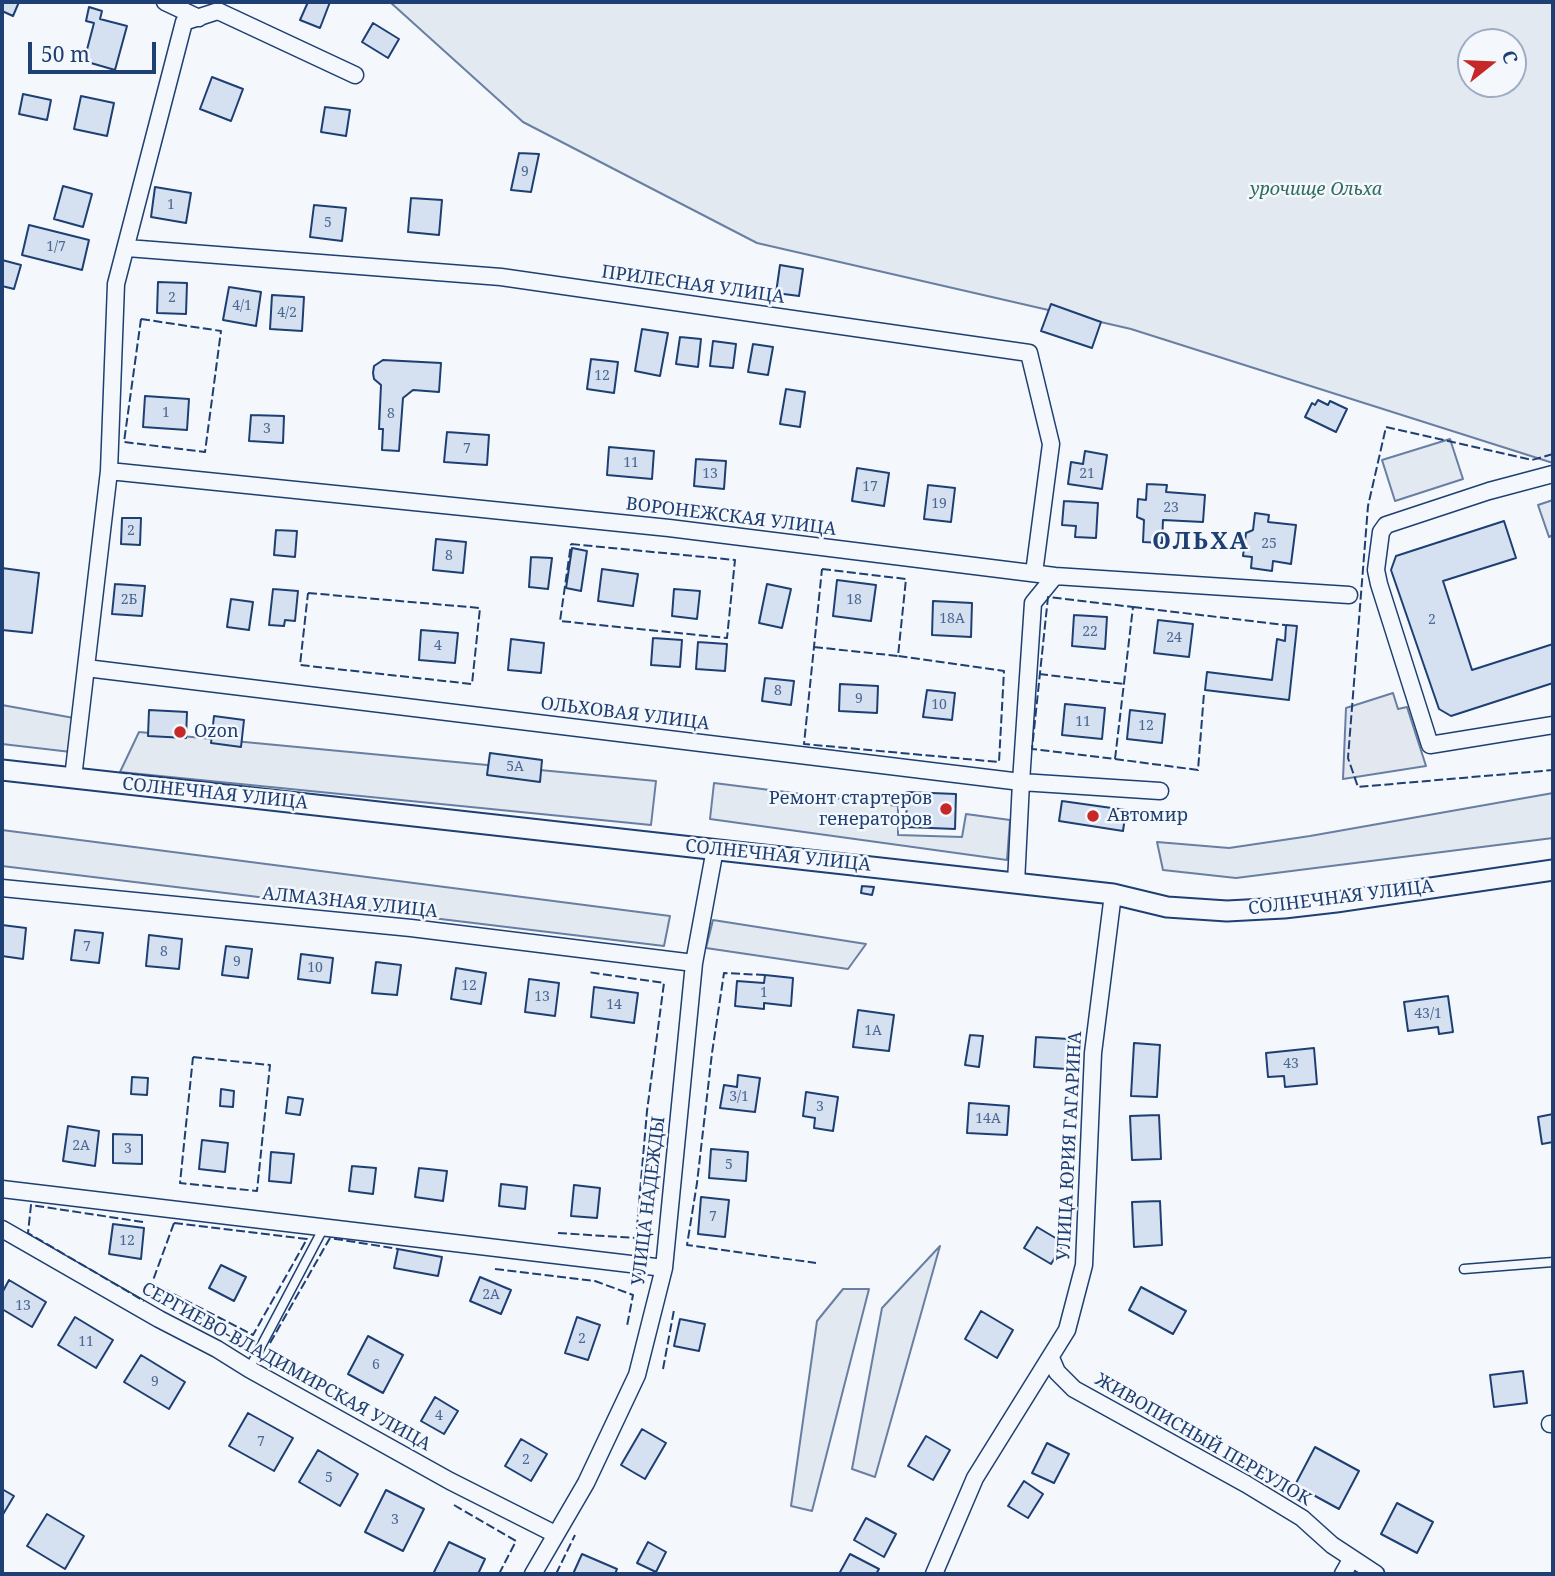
<!DOCTYPE html>
<html>
<head>
<meta charset="utf-8">
<style>
  body { margin:0 }
  #map { position:relative; width:1555px; height:1576px; overflow:hidden; background:#f4f7fb; font-family:"Noto Serif",serif }
  canvas { display:block }
  .frame { position:absolute; inset:0; border:4px solid #1d3f73; pointer-events:none }
  .north { position:absolute; left:1457px; top:28px; width:70px; height:70px; box-sizing:border-box; background:#f4f7fb; border:2px solid #9eadc5; border-radius:50%; rotate:72deg; font-size:19px; font-weight:700; line-height:28px; text-align:center; color:#1d3f73 }
  .north::after { content:''; display:block; margin:auto; width:24px; height:32px; background:#c62828; clip-path:polygon(50% 0,100% 100%,50% 72%,0 100%) }
  .scale { position:absolute; left:28px; top:42px; width:128px; height:32px; box-sizing:border-box; border:4px solid #1d3f73; border-top:0; padding-left:9px; font-size:21px; line-height:24px; white-space:nowrap; color:#1d3f73; -webkit-text-stroke:5px #f4f7fb; paint-order:stroke }
</style>
</head>
<body>
<div id="map">
<canvas width="1555" height="1576"></canvas>
<div class="frame"></div>
<div class="north">С</div>
<div class="scale">50 m</div>
</div>
<script>
const context = document.querySelector('canvas').getContext('2d');
context.lineJoin = 'round';
function fillPath(path, color) { context.fillStyle = color; context.fill(path, 'evenodd'); }
const shape = rows => new Path2D(rows.map(r => 'M' + r).join(''));
function strokePath(path, color, width, dash) { context.strokeStyle = color; context.lineWidth = width; context.lineCap = dash ? 'butt' : 'round'; context.setLineDash(dash || []); context.stroke(path); }
function label(font, color, halo, rows, align = 'center') {
  context.font = font + ' "Noto Serif",serif'; context.lineWidth = 5; context.setLineDash([]); context.textBaseline = 'middle'; context.strokeStyle = halo; context.fillStyle = color; for (const [text, x, y, turn = 0] of rows) {
    context.save(); context.translate(x, y); context.rotate((+turn || 0) * Math.PI / 180); context.textAlign = isNaN(turn) ? turn : align; if (halo) context.strokeText(text, 0, 0); context.fillText(text, 0, 0); context.restore();
  }
}
const green = shape([
  [390,2,1553,2,1553,463,1131,329,757,243,523,122,390,2],
  [1471,42,1513,42,1513,84,1471,84,1471,42],
  [1450,439,1463,479,1395,501,1382,460,1450,439],
  [2,705,85,720,71,752,2,744,2,705],
  [139,732,656,781,651,825,120,772,139,732],
  [714,783,898,806,898,835,962,837,966,814,1010,820,1007,860,710,819,714,783],
  [1553,793,1553,838,1236,878,1163,870,1157,842,1229,848,1310,836,1553,793],
  [2,830,670,916,664,946,2,866,2,830],
  [713,920,866,944,848,969,706,948,713,920],
  [940,1246,875,1477,852,1469,882,1308,940,1246],
  [843,1289,869,1289,812,1511,791,1506,817,1321,843,1289]
]);
const parking = shape([
  [1553,500,1553,535,1549,537,1538,505,1553,500],
  [1393,693,1398,709,1407,707,1426,766,1343,779,1346,708,1393,693]
]);
const building = shape([
  [2,2,19,2,13,16,2,11,2,2],
  [308,2,330,2,320,28,300,20,308,2],
  [89,7,102,11,100,19,127,26,115,70,84,61,94,23,86,21,89,7],
  [373,23,399,39,388,58,362,42,373,23],
  [212,77,243,89,231,121,200,109,212,77],
  [23,94,51,100,47,120,19,114,23,94],
  [81,96,114,103,107,136,74,129,81,96],
  [325,107,350,110,346,136,321,132,325,107],
  [519,153,539,154,531,192,511,190,519,153],
  [63,186,92,194,83,227,54,219,63,186],
  [155,187,191,193,186,223,151,217,155,187],
  [411,198,442,200,439,235,408,232,411,198],
  [314,205,346,208,342,241,310,237,314,205],
  [29,225,89,240,82,270,22,255,29,225],
  [2,260,21,265,14,289,2,286,2,260],
  [780,265,803,269,799,296,776,293,780,265],
  [158,282,187,283,186,314,157,313,158,282],
  [229,287,261,292,256,326,223,320,229,287],
  [272,295,304,297,302,331,270,329,272,295],
  [1051,304,1101,322,1092,348,1041,331,1051,304],
  [642,329,668,333,660,376,635,371,642,329],
  [680,337,701,339,698,367,676,364,680,337],
  [713,341,736,344,733,368,710,366,713,341],
  [753,344,773,347,768,375,748,372,753,344],
  [591,359,618,362,614,393,587,389,591,359],
  [383,360,441,363,439,392,413,390,403,398,399,451,382,450,383,429,379,429,381,385,374,379,373,373,374,366,383,360],
  [786,389,805,392,800,427,780,424,786,389],
  [145,396,189,399,187,430,143,427,145,396],
  [1318,400,1328,405,1330,401,1347,409,1336,432,1305,417,1312,403,1315,405,1318,400],
  [251,415,284,416,283,443,249,441,251,415],
  [447,432,489,435,487,465,444,462,447,432],
  [609,447,654,451,652,479,607,475,609,447],
  [1085,451,1107,455,1102,489,1068,484,1071,462,1083,464,1085,451],
  [696,459,726,461,724,489,694,486,696,459],
  [857,468,889,473,884,506,852,501,857,468],
  [1147,484,1167,485,1166,492,1205,495,1203,522,1163,520,1162,543,1143,542,1144,520,1137,517,1138,499,1146,500,1147,484],
  [928,485,955,488,951,522,924,519,928,485],
  [1064,501,1098,503,1096,538,1075,537,1076,526,1062,525,1064,501],
  [1255,513,1269,515,1268,522,1296,525,1291,564,1273,561,1272,571,1251,568,1252,557,1243,556,1246,533,1253,530,1255,513],
  [122,518,141,518,140,545,121,544,122,518],
  [1504,521,1516,558,1443,581,1472,670,1553,644,1553,683,1451,716,1439,709,1391,570,1396,556,1504,521],
  [276,530,297,531,295,557,274,555,276,530],
  [436,539,466,542,463,573,433,570,436,539],
  [572,548,587,551,581,591,566,588,572,548],
  [531,557,552,558,548,589,529,587,531,557],
  [2,568,39,573,32,633,2,630,2,568],
  [602,569,638,574,633,606,598,601,602,569],
  [837,580,876,585,871,621,833,616,837,580],
  [115,584,145,586,142,616,112,614,115,584],
  [767,584,791,589,782,628,759,623,767,584],
  [273,589,298,591,295,621,285,620,284,626,269,625,273,589],
  [674,589,700,591,697,619,672,616,674,589],
  [231,599,253,602,249,630,227,627,231,599],
  [933,601,972,603,971,637,932,635,933,601],
  [1074,615,1107,617,1105,649,1072,646,1074,615],
  [1158,620,1193,624,1189,657,1154,653,1158,620],
  [1286,625,1297,626,1289,700,1205,690,1207,672,1272,680,1277,639,1285,641,1286,625],
  [421,630,458,633,455,663,419,660,421,630],
  [653,638,682,640,680,667,651,665,653,638],
  [511,639,544,643,541,673,508,670,511,639],
  [698,642,727,644,725,671,696,669,698,642],
  [765,678,794,681,791,705,762,701,765,678],
  [840,684,878,686,877,713,839,711,840,684],
  [927,690,955,693,952,720,923,717,927,690],
  [1065,704,1105,708,1102,739,1062,735,1065,704],
  [149,710,187,712,186,738,148,736,149,710],
  [1130,710,1165,714,1162,743,1127,739,1130,710],
  [214,716,244,720,241,747,211,743,214,716],
  [490,753,542,760,540,782,487,775,490,753],
  [907,792,956,794,955,829,906,827,907,792],
  [1062,801,1126,810,1123,831,1059,821,1062,801],
  [862,886,874,887,872,895,861,893,862,886],
  [2,925,26,928,23,959,2,956,2,925],
  [75,930,103,933,99,963,71,960,75,930],
  [149,935,182,939,179,969,146,966,149,935],
  [226,946,252,949,248,978,222,975,226,946],
  [301,954,333,958,330,983,298,979,301,954],
  [376,962,401,965,397,995,372,993,376,962],
  [456,968,486,973,481,1004,451,999,456,968],
  [765,975,793,978,791,1006,764,1003,764,1009,735,1006,737,981,764,983,765,975],
  [529,979,559,983,555,1016,525,1012,529,979],
  [594,987,638,993,634,1023,591,1017,594,987],
  [1448,996,1453,1032,1439,1034,1438,1027,1408,1031,1404,1002,1448,996],
  [858,1010,894,1015,889,1051,853,1047,858,1010],
  [970,1035,983,1036,979,1067,965,1065,970,1035],
  [1036,1037,1069,1039,1067,1069,1034,1067,1036,1037],
  [1134,1043,1160,1045,1157,1097,1131,1096,1134,1043],
  [1314,1048,1317,1084,1285,1087,1284,1076,1268,1077,1266,1053,1314,1048],
  [738,1075,760,1078,755,1112,720,1108,724,1085,737,1087,738,1075],
  [132,1077,148,1078,147,1095,131,1094,132,1077],
  [221,1089,234,1091,233,1107,220,1106,221,1089],
  [806,1092,838,1097,833,1131,814,1128,815,1118,803,1116,806,1092],
  [288,1097,303,1099,300,1115,286,1113,288,1097],
  [969,1103,1009,1106,1007,1135,967,1133,969,1103],
  [1553,1114,1553,1142,1542,1144,1538,1117,1553,1114],
  [1159,1115,1161,1159,1132,1160,1130,1116,1159,1115],
  [68,1126,99,1131,95,1166,63,1161,68,1126],
  [113,1134,142,1135,142,1164,113,1163,113,1134],
  [202,1140,228,1143,225,1172,199,1169,202,1140],
  [711,1149,748,1152,746,1181,709,1178,711,1149],
  [271,1152,294,1154,291,1183,269,1181,271,1152],
  [352,1166,376,1168,373,1194,349,1191,352,1166],
  [419,1168,447,1171,443,1201,415,1197,419,1168],
  [501,1184,527,1187,525,1209,499,1206,501,1184],
  [574,1185,600,1188,597,1218,571,1216,574,1185],
  [701,1197,729,1200,725,1237,698,1234,701,1197],
  [1160,1201,1162,1245,1134,1247,1132,1202,1160,1201],
  [113,1224,144,1228,141,1259,109,1254,113,1224],
  [1037,1227,1064,1243,1051,1264,1024,1248,1037,1227],
  [398,1249,442,1257,438,1276,394,1268,398,1249],
  [221,1265,246,1277,234,1301,209,1288,221,1265],
  [480,1277,511,1290,501,1314,470,1301,480,1277],
  [9,1280,46,1302,32,1327,2,1309,2,1293,9,1280],
  [1141,1287,1186,1311,1173,1334,1129,1310,1141,1287],
  [981,1311,1013,1330,997,1358,965,1339,981,1311],
  [75,1317,113,1340,96,1368,58,1345,75,1317],
  [577,1317,600,1325,588,1360,565,1353,577,1317],
  [680,1319,705,1324,699,1351,674,1346,680,1319],
  [368,1336,403,1355,383,1393,348,1374,368,1336],
  [141,1355,185,1382,169,1409,124,1382,141,1355],
  [1523,1371,1527,1403,1494,1407,1490,1375,1523,1371],
  [435,1397,458,1411,444,1434,421,1421,435,1397],
  [248,1413,293,1438,274,1471,229,1446,248,1413],
  [642,1429,666,1443,645,1479,621,1465,642,1429],
  [926,1436,950,1450,933,1480,908,1466,926,1436],
  [521,1439,547,1454,531,1481,505,1466,521,1439],
  [1047,1443,1069,1454,1054,1483,1032,1473,1047,1443],
  [1315,1447,1359,1471,1339,1509,1295,1485,1315,1447],
  [318,1450,358,1474,340,1506,299,1482,318,1450],
  [1024,1481,1043,1494,1028,1518,1008,1506,1024,1481],
  [2,1489,14,1496,2,1516,2,1489],
  [386,1490,424,1509,403,1551,365,1532,386,1490],
  [1397,1503,1433,1522,1417,1553,1381,1534,1397,1503],
  [47,1514,84,1536,65,1569,27,1546,47,1514],
  [866,1518,896,1534,884,1557,854,1540,866,1518],
  [449,1542,485,1559,478,1574,433,1574,449,1542],
  [648,1542,666,1552,656,1572,637,1563,648,1542],
  [582,1554,617,1569,615,1574,573,1574,582,1554],
  [850,1554,879,1569,876,1574,839,1574,850,1554]
]);
const service = shape([
  [1464,1269,1553,1262],
  [249,1369,324,1227]
]);
const minor = shape([
  [165,2,199,18],
  [127,248,501,277,1029,353,1051,444,1034,573],
  [109,471,669,528,1055,576,1349,595],
  [1553,474,1489,491,1386,525,1381,532,1376,570,1379,584,1430,745,1553,725],
  [86,668,1021,782,1160,791],
  [73,778,109,471,116,284,184,22,218,11,355,75],
  [1016,883,1021,782,1033,603,1055,576],
  [2,888,411,928,694,963],
  [2,1189,664,1268],
  [2,1229,159,1319,217,1349,249,1369,450,1481,555,1534],
  [1051,1358,1057,1372,1074,1389,1246,1484,1302,1518,1332,1545,1376,1574],
  [1550,1424,1553,1424],
  [533,1574,586,1483,637,1375,664,1268,694,963,715,849],
  [934,1574,975,1478,1067,1330,1084,1265,1093,1053,1113,894],
  [1343,1574,1352,1558]
]);
const tertiary = shape([
  [2,770,1113,894,1167,907,1227,911,1284,908,1336,902,1553,870]
]);
const fence = shape([
  [141,319,221,331,205,452,124,442,141,319],
  [1553,454,1532,460,1386,427,1368,506,1348,758,1358,787,1553,770],
  [571,544,735,560,727,638,560,621,571,544],
  [822,569,906,579,898,656,1004,671,999,762,804,744,822,569],
  [308,593,480,608,472,684,300,665,308,593],
  [1133,607,1285,625],
  [814,647,898,656],
  [1039,674,1124,684],
  [1115,759,1133,607,1048,597,1032,749,1115,759,1198,770,1204,693],
  [765,975,724,973,712,1053,697,1183,687,1245,816,1263],
  [193,1057,270,1065,257,1191,180,1183,193,1057],
  [143,1222,31,1205,28,1233,144,1301],
  [174,1223,307,1239,253,1335,152,1283,174,1223],
  [558,1233,636,1238,647,1111,664,983,588,972],
  [495,1269,595,1281,633,1295,627,1326],
  [270,1343,330,1238,398,1249],
  [663,1369,674,1310],
  [454,1505,516,1541,499,1574],
  [556,1574,575,1535]
]);
const markers = [
  [180,732,7,"#c62828"],
  [946,809,7,"#c62828"],
  [1093,816,7,"#c62828"]
];
const numberNames = [
  ["9",525,172],
  ["1",171,205],
  ["5",328,223],
  ["1/7",56,247],
  ["2",172,298],
  ["4/1",242,306],
  ["4/2",287,313],
  ["12",602,376],
  ["1",166,413],
  ["8",391,414],
  ["3",267,429],
  ["7",467,449],
  ["11",631,463],
  ["13",710,474],
  ["21",1087,474],
  ["17",870,487],
  ["19",939,504],
  ["23",1171,508],
  ["2",131,531],
  ["25",1269,544],
  ["8",449,556],
  ["2Б",129,600],
  ["18",854,600],
  ["18А",952,619],
  ["2",1432,620],
  ["22",1090,632],
  ["24",1174,638],
  ["4",438,646],
  ["8",778,691],
  ["9",859,699],
  ["10",939,705],
  ["11",1083,722],
  ["12",1146,726],
  ["5А",515,767],
  ["7",87,947],
  ["8",164,952],
  ["9",237,962],
  ["10",315,968],
  ["12",469,986],
  ["1",764,993],
  ["13",542,997],
  ["14",614,1005],
  ["43/1",1428,1014],
  ["1А",873,1031],
  ["43",1291,1064],
  ["3/1",739,1097],
  ["3",820,1107],
  ["14А",988,1119],
  ["2А",81,1146],
  ["3",128,1149],
  ["5",729,1165],
  ["7",713,1217],
  ["12",127,1241],
  ["2А",491,1295],
  ["13",23,1306],
  ["2",582,1339],
  ["11",86,1342],
  ["6",376,1365],
  ["9",155,1382],
  ["4",439,1416],
  ["7",261,1442],
  ["2",526,1460],
  ["5",329,1478],
  ["3",395,1520]
];
const parkNames = [
  ["урочище Ольха",1316,190]
];
const streetNames = [
  ["ПРИЛЕСНАЯ УЛИЦА",693,285,8],
  ["ВОРОНЕЖСКАЯ УЛИЦА",731,517,7],
  ["ОЛЬХОВАЯ УЛИЦА",625,714,7],
  ["СОЛНЕЧНАЯ УЛИЦА",215,794,6],
  ["СОЛНЕЧНАЯ УЛИЦА",778,856,6],
  ["СОЛНЕЧНАЯ УЛИЦА",1341,898,-7],
  ["АЛМАЗНАЯ УЛИЦА",350,903,6],
  ["УЛИЦА ЮРИЯ ГАГАРИНА",1070,1146,-87],
  ["УЛИЦА НАДЕЖДЫ",649,1201,-83],
  ["СЕРГИЕВО-ВЛАДИМИРСКАЯ УЛИЦА",286,1367,29],
  ["ЖИВОПИСНЫЙ ПЕРЕУЛОК",1203,1440,30]
];
const poiNames = [
  ["Ozon",194,732],
  ["Ремонт стартеров",932,799,"right"],
  ["генераторов",932,820,"right"],
  ["Автомир",1107,816]
];
const districtNames = [
  ["ОЛЬХА",1201,542]
];
fillPath(green, '#e3e9f0');
strokePath(green, '#687fa3', 2);
fillPath(parking, '#e3e8f0');
strokePath(parking, '#687fa3', 2);
fillPath(building, '#d5e0f0');
strokePath(building, '#1d3f73', 2);
strokePath(service, '#1d3f73', 11);
strokePath(minor, '#1d3f73', 19);
strokePath(tertiary, '#1d3f73', 23);
strokePath(service, '#f4f7fb', 8);
strokePath(minor, '#f4f7fb', 16);
strokePath(tertiary, '#f4f7fb', 19);
strokePath(fence, '#1d3f73', 2, [9, 3.5]);
for (const [x, y, r, color] of markers) { const dot = new Path2D(); dot.arc(x, y, r, 0, 2 * Math.PI); context.fillStyle = color; context.fill(dot); strokePath(dot, '#f4f7fb', 2.5); }
label('14px', '#4b6792', null, numberNames);
label('italic 18px', '#2c6c60', '#f4f7fb', parkNames);
label('18px', '#1d3f73', '#f4f7fb', streetNames);
label('18px', '#1d3f73', '#f4f7fb', poiNames, 'left');
context.letterSpacing = '2px';
label('bold 24px', '#1d3f73', '#f4f7fb', districtNames);
context.letterSpacing = '0px';
</script>
</body>
</html>
